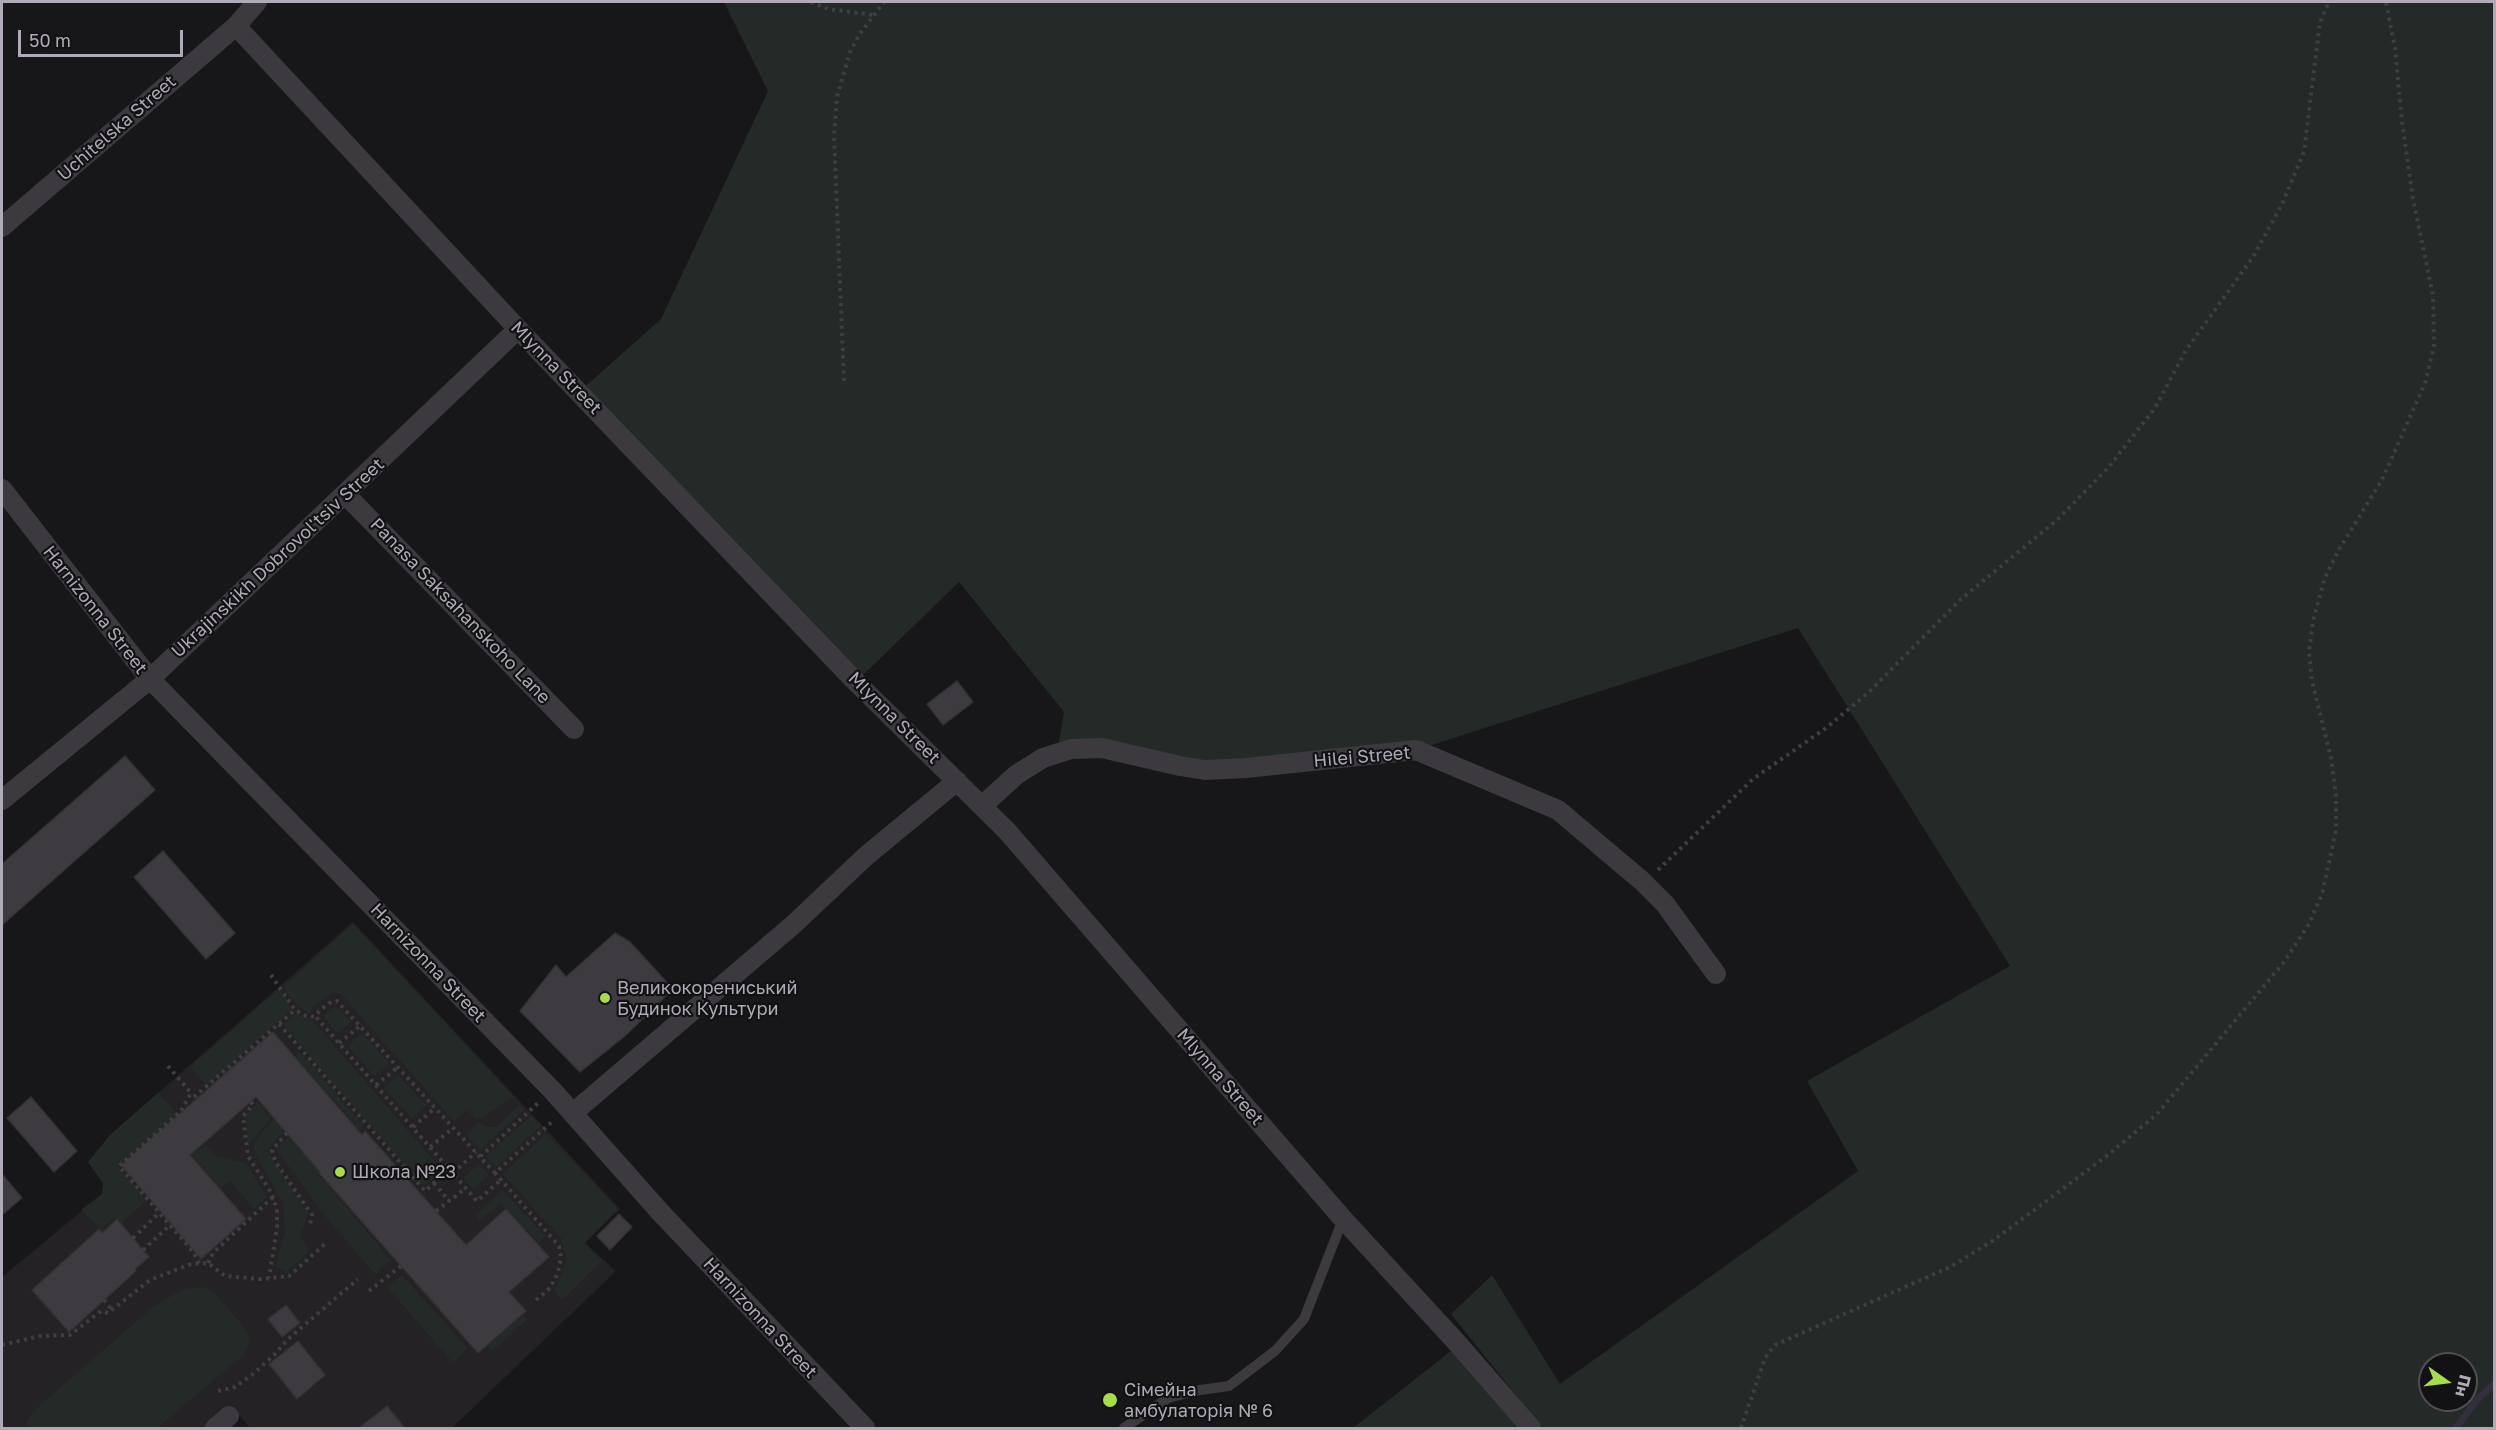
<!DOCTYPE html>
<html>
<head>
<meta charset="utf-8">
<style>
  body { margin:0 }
  #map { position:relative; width:2496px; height:1430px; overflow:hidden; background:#171618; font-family:"Golos Text",sans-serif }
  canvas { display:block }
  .frame { position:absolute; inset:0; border:3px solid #afaab6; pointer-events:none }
  .north { position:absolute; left:2418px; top:1352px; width:60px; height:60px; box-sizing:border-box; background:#121113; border:2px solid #514e54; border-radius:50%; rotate:104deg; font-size:16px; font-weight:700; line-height:24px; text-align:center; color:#afaab6 }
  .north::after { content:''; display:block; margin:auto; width:21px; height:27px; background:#a8dc4b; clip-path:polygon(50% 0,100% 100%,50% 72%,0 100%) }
  .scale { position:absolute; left:18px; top:30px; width:165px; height:27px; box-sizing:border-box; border:3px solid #afaab6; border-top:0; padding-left:8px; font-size:18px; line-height:21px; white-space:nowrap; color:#afaab6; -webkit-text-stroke:4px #121113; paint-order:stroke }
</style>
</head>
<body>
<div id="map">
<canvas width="2496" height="1430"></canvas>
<div class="frame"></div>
<div class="north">Пн</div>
<div class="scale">50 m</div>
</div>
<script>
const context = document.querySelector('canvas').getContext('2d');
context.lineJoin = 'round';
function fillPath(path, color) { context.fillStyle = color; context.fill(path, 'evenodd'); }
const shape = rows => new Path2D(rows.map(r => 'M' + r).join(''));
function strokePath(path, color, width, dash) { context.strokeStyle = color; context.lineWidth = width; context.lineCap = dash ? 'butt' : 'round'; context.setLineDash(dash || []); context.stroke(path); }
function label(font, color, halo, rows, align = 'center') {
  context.font = font + ' "Golos Text",sans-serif'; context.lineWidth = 4.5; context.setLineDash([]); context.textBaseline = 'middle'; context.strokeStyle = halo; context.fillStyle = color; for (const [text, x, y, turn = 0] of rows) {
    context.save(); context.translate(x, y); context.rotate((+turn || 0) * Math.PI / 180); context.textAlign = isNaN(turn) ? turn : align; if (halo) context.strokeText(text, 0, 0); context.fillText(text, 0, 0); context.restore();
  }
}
const built = shape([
  [353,922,620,1209,585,1243,616,1271,452,1428,250,1428,230,1405,204,1428,2,1428,2,1277,102,1194,103,1183,88,1162,110,1135]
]);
const green = shape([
  [724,2,2494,2,2494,1428,1542,1428,1451,1314,1492,1275,1560,1384,1858,1171,1807,1081,2010,966,1798,628,1416,750,1246,768,1057,753,1064,712,959,582,856,682,579,392,661,319,768,91],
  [2430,1364,2466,1364,2466,1400,2430,1400],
  [353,924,513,1096,482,1118,476,1119,467,1110,454,1121,341,994,334,992,314,1006,309,1013,294,1002,283,987],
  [279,989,292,1009,207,1086,190,1067],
  [336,1006,351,1022,338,1034,323,1016],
  [296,1014,311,1019,442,1170,423,1186,283,1025],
  [362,1033,389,1063,374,1076,348,1046],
  [300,1052,364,1126,344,1143,340,1139,356,1125,295,1056],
  [398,1075,426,1105,412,1118,384,1088],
  [158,1093,177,1114,118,1166,147,1200,121,1223,114,1217,101,1229,81,1210,102,1194,103,1183,88,1162,110,1135],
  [258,1102,271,1118,250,1143,247,1141,246,1115],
  [519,1105,524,1110,480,1150,466,1135,479,1122,488,1127,496,1127],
  [531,1116,541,1126,495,1168,485,1156],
  [273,1119,284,1131,268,1149,270,1155,308,1214,300,1237,310,1251,286,1273,276,1266,285,1232,283,1203,255,1154,254,1142],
  [546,1134,618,1209,584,1243,602,1261,562,1300,554,1291,567,1260,561,1238,503,1174],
  [288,1137,312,1163,328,1148,335,1157,317,1173,391,1260,375,1274,325,1216,277,1150],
  [205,1145,215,1156,246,1163,267,1197,254,1209,230,1181,221,1188,192,1155],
  [479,1164,489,1175,473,1189,463,1178],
  [502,1190,545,1236,539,1243,501,1203,479,1221,475,1215],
  [402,1275,467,1348,453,1363,387,1287],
  [204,1287,215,1293,244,1327,250,1341,245,1354,157,1428,27,1428,27,1422,32,1414,40,1405,153,1307,183,1289],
  [524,1314,527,1320,492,1351,488,1346],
  [1452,1350,1518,1428,1353,1428]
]);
const stream = shape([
  [2456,1428,2477,1400,2494,1384]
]);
const building = shape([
  [957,681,973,702,943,725,927,704,957,681],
  [125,756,155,790,2,925,2,864,125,756],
  [163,851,235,933,206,959,134,877,163,851],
  [615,933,630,942,673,989,625,1036,580,1072,520,1011,556,965,566,977,615,933],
  [273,1032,362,1135,365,1131,466,1245,506,1209,549,1257,509,1292,526,1311,478,1353,319,1173,320,1172,256,1097,190,1155,246,1219,201,1259,121,1165,273,1032],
  [31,1097,77,1151,54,1172,7,1118,31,1097],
  [2,1174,22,1198,2,1215,2,1174],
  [619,1214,632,1227,610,1250,597,1236,619,1214],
  [117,1219,149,1257,135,1269,136,1271,69,1332,32,1290,99,1229,102,1233,117,1219],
  [286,1305,300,1323,282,1337,268,1319,286,1305],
  [298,1341,325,1375,297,1399,269,1364,298,1341],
  [387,1406,405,1428,359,1428,387,1406]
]);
const path = shape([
  [811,2,828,9,873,15],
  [844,381,834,136,837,97,850,52,859,35,884,2],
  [1658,870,1753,779,1826,728,1869,692,1960,600,2056,521,2108,468,2155,408,2186,350,2253,257,2282,204,2304,152,2320,22,2329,2],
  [271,975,295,1010,306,1016,316,1017],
  [279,1024,425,1191,450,1169],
  [339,1043,360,1026],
  [168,1066,191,1093,181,1111,119,1166,194,1253,199,1264],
  [376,1085,398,1067],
  [194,1097,295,1010],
  [251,1102,253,1105,243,1116,248,1156,270,1191,277,1209,277,1227,269,1278],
  [413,1127,435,1108],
  [287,1133,272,1150,275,1161,312,1215,310,1225],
  [430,1147,453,1128],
  [480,1157,337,1001,329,1003,319,1011,316,1017,477,1201,501,1180],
  [453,1173,476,1152],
  [495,1173,480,1157,538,1103],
  [434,1183,449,1201],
  [436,1211,466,1188],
  [133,1238,159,1213],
  [143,1250,170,1225],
  [208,1263,213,1253,273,1197],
  [369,1291,401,1266],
  [104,1300,112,1310],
  [536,1300,550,1288,558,1273,561,1257,559,1246,495,1173,554,1120],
  [2,1345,40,1336,70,1335,101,1311,108,1313,150,1280,191,1264,208,1263,225,1276,261,1279,289,1276,326,1243],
  [218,1391,235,1387,253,1374,274,1355,288,1339,358,1279],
  [1741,1428,1765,1358,1775,1345,1950,1267,1994,1240,2108,1155,2157,1114,2284,962,2309,924,2322,894,2336,831,2336,796,2331,758,2312,681,2309,653,2313,621,2324,580,2338,551,2382,480,2425,383,2434,346,2433,296,2413,199,2402,122,2395,48,2386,2]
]);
const lane = shape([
  [1124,1428,1168,1398,1200,1390,1229,1386,1275,1351,1304,1319,1343,1219]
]);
const street = shape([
  [236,26,518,329,856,682,1007,831,1343,1219,1459,1345,1531,1428],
  [2,227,236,26,257,2],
  [2,489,150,679,552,1090,661,1213,865,1428],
  [345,494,574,729],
  [2,800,150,679,518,329],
  [982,806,1016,775,1043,758,1071,749,1102,748,1180,766,1205,770,1246,768,1416,750,1558,810,1642,881,1665,904,1716,974],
  [573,1113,794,924,866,856,957,781],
  [215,1428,229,1416]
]);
const markers = [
  [605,998,6,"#a8dc4b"],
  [340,1172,6,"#a8dc4b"],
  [1110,1400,8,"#a8dc4b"]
];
const streetNames = [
  ["Uchitelska Street",117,128,-41],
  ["Mlynna Street",556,368,46],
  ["Ukrajinskikh Dobrovol'tsiv Street",278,558,-43],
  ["Harnizonna Street",95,610,52],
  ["Panasa Saksahanskoho Lane",460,611,46],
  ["Mlynna Street",894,718,45],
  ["Hilei Street",1362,757,-5],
  ["Harnizonna Street",428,963,46],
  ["Mlynna Street",1220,1077,49],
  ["Harnizonna Street",760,1318,47]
];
const poiNames = [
  ["Великокорениський",617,988],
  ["Будинок Культури",617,1009],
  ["Школа №23",352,1172],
  ["Сімейна",1124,1390],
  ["амбулаторія № 6",1124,1411]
];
fillPath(built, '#242225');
fillPath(green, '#232a28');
strokePath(stream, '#32303c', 7);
fillPath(building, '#3d3b3f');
strokePath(building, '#333134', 1.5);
strokePath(path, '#403e43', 4, [3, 4.5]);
strokePath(lane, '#3c3a3e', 10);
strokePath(street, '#3c3a3e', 20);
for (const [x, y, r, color] of markers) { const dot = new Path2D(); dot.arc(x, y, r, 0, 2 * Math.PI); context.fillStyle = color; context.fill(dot); strokePath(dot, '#121113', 2); }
label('18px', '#afaab6', '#121113', streetNames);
label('18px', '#afaab6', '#121113', poiNames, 'left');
</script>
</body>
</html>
